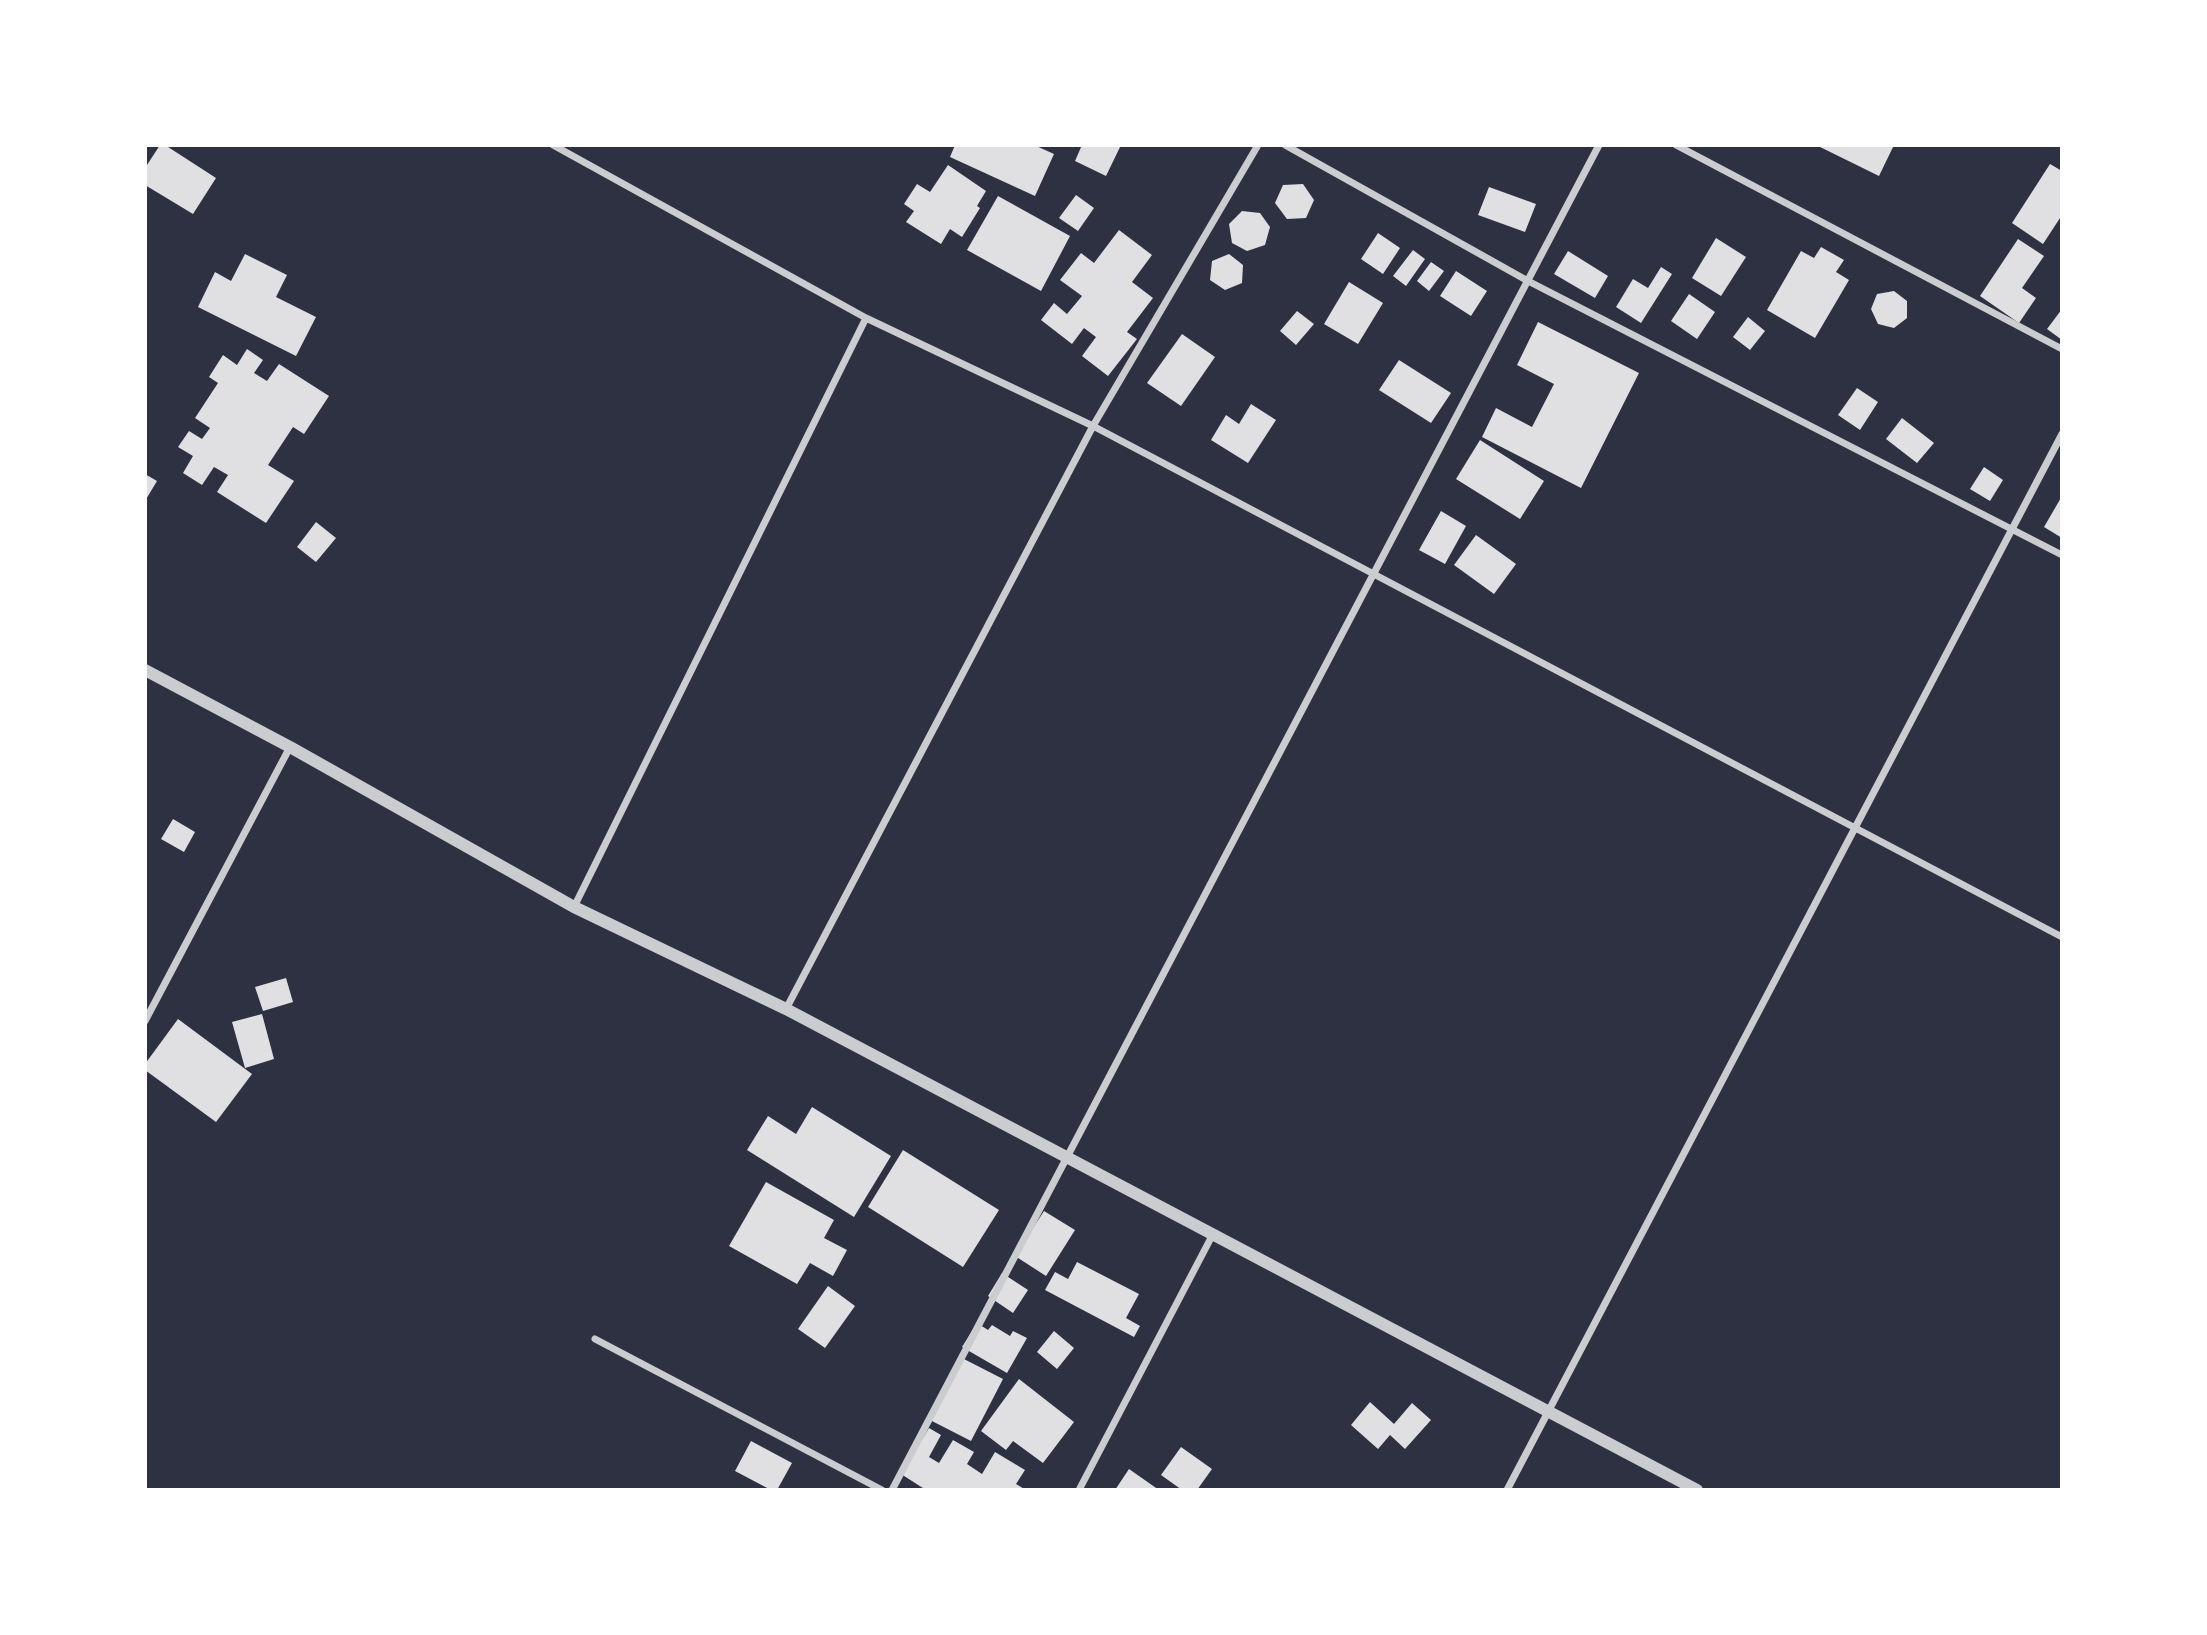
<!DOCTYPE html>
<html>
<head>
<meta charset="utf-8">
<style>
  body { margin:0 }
  #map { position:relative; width:2207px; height:1635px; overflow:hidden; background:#2d3142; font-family:Roboto,sans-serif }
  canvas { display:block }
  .frame { position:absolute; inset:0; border:147px solid #fff; pointer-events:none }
</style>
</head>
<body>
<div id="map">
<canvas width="2207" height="1635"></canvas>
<div class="frame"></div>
</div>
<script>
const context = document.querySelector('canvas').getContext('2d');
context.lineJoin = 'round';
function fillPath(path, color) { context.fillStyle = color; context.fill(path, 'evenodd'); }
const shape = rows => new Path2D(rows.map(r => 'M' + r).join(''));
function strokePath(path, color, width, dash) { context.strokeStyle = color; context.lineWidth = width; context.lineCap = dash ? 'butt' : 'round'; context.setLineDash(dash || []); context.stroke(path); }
const building = shape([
  [160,145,165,145,216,178,193,214,145,185,145,168],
  [955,145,1034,145,1054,154,1035,196,950,157],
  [1082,145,1121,145,1106,176,1075,161],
  [1816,145,1894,145,1879,176],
  [2050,164,2062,171,2062,215,2043,244,2012,223],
  [948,165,986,191,977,206,980,208,962,237,950,229,941,244,906,222,914,211,904,204,917,184,930,192],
  [1303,184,1314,200,1306,218,1287,219,1275,203,1283,185],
  [1489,187,1536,204,1525,232,1478,215],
  [1076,195,1094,208,1078,231,1059,218],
  [998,196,1070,236,1041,291,967,250],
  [1242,211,1260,213,1270,227,1265,245,1247,251,1232,243,1229,224],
  [1119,230,1152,255,1132,282,1153,298,1127,332,1137,339,1108,376,1082,356,1096,337,1084,328,1072,344,1041,320,1054,303,1067,314,1082,296,1060,280,1081,253,1094,263],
  [1378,233,1400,248,1383,274,1361,259],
  [1716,238,1746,257,1721,296,1692,278],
  [2018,239,2044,256,2022,288,2036,298,2019,323,1980,296],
  [1821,247,1844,260,1836,272,1849,280,1815,338,1767,310,1801,251,1814,258],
  [1413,250,1425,259,1406,286,1393,276],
  [1568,251,1608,276,1595,298,1554,274],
  [245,254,287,275,276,297,316,317,296,356,198,307,215,272,231,281],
  [1229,254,1243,265,1242,283,1225,290,1210,280,1212,261],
  [1431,262,1444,271,1429,291,1417,281],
  [1661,267,1672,274,1641,323,1616,307,1633,279,1648,288],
  [1456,271,1487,291,1471,316,1440,296],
  [1349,282,1383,303,1358,344,1324,324],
  [1894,291,1907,301,1907,318,1894,328,1878,324,1871,309,1877,294],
  [1689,294,1715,312,1697,339,1671,321],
  [2062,309,2062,340,2047,329],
  [1297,311,1314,324,1296,345,1280,331],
  [1748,317,1765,331,1750,350,1733,337],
  [1538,322,1639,373,1581,488,1482,437,1496,408,1532,427,1554,384,1517,365],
  [1182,334,1215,357,1181,406,1147,383],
  [247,349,263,360,254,373,267,381,279,364,329,396,304,434,293,427,268,465,294,481,266,523,217,492,228,475,214,467,202,485,183,473,193,456,178,447,189,431,202,439,210,428,195,418,218,383,209,377,223,355,237,365],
  [1399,360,1451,393,1431,423,1379,390],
  [1857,388,1878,402,1860,430,1838,415],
  [1251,404,1276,420,1248,463,1211,440,1226,415,1239,424],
  [1902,418,1934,443,1917,463,1886,439],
  [1480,440,1544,481,1520,519,1456,479],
  [1984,467,2003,480,1990,501,1970,489],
  [145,474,157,481,145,501],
  [2062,496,2062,538,2044,527],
  [1441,511,1466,526,1445,564,1419,550],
  [316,522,336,538,316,562,297,547],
  [1476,535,1516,564,1494,594,1454,565],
  [173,819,195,832,184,852,161,839],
  [286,978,293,1002,263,1011,255,987],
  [262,1014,274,1059,245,1068,232,1022],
  [178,1019,252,1074,216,1122,145,1070,145,1064],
  [812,1107,891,1156,854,1217,747,1150,768,1116,796,1134],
  [903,1150,999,1210,963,1267,868,1207],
  [766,1182,834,1220,824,1238,847,1250,833,1276,810,1263,797,1284,729,1246],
  [1044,1211,1075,1230,1046,1276,1015,1256],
  [1077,1262,1139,1294,1126,1318,1140,1326,1134,1337,1045,1290,1055,1272,1068,1279],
  [1002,1273,1028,1290,1013,1313,988,1296],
  [828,1286,855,1306,825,1348,798,1329],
  [977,1323,988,1330,992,1325,1010,1336,1013,1331,1027,1338,1007,1373,962,1347],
  [1054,1331,1074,1348,1057,1369,1037,1352],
  [962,1358,1003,1379,971,1441,930,1420],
  [1019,1379,1074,1422,1043,1463,1013,1441,1006,1450,981,1431],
  [1370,1402,1394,1424,1412,1403,1431,1420,1405,1449,1390,1435,1378,1449,1351,1425],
  [929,1428,941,1435,929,1457,939,1463,953,1440,974,1452,967,1464,982,1474,995,1452,1025,1470,1016,1484,1026,1490,926,1490,901,1474],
  [751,1441,792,1463,777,1490,771,1490,735,1471],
  [1181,1447,1212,1469,1197,1490,1182,1490,1161,1475],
  [1129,1469,1159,1490,1115,1490]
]);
const minor = shape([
  [553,145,866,318,1093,426,2062,937],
  [1285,145,1528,281,2062,555],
  [1676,145,2062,349],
  [574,907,866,318],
  [786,1009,1093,426,1258,145],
  [145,1021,290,747],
  [595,1339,882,1490],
  [892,1490,1599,145],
  [1079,1490,1213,1234],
  [1507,1490,2062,434]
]);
const tertiary = shape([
  [145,670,290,747,574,907,786,1009,1697,1490]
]);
fillPath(building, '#e0e0e3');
strokePath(minor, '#caccd0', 7);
strokePath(tertiary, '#caccd0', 12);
</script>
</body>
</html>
